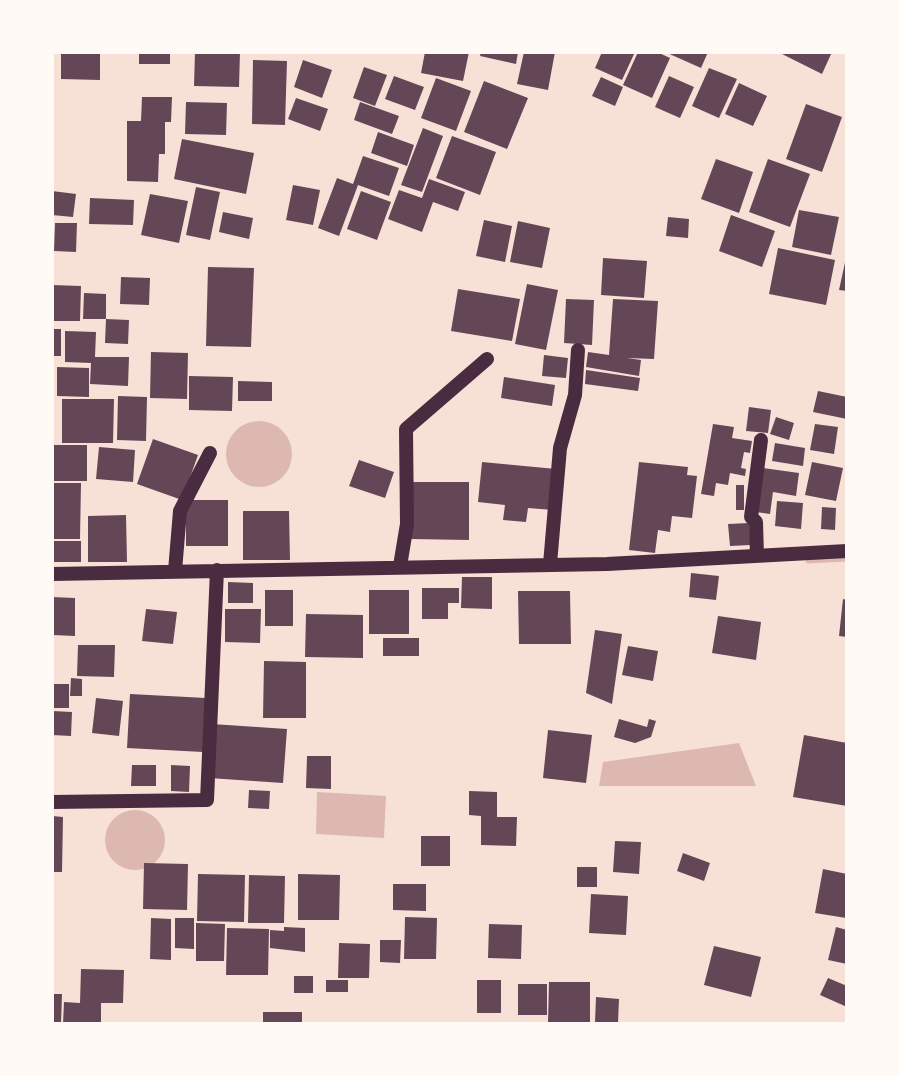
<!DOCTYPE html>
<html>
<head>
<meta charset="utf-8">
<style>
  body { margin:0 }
  #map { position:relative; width:899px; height:1076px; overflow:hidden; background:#f7e1d7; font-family:Lato,sans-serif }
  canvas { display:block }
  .frame { position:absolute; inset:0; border:54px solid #fffaf5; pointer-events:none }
</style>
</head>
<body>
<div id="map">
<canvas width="899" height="1076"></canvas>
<div class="frame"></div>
</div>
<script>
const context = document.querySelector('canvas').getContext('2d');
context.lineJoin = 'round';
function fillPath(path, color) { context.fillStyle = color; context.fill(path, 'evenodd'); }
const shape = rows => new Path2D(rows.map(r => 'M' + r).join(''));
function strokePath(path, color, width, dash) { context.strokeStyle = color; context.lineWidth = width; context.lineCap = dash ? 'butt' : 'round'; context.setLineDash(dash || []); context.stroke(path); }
const water = shape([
  '226 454a33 33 0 1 1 66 0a33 33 0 1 1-66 0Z',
  [739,743,756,786,599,786,603,762],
  [317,792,386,796,384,838,316,834],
  '105 840a30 30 0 1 1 60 0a30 30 0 1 1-60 0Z'
]);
const stream = shape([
  [809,560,847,558]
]);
const building = shape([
  [61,52,100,52,100,80,61,79],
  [139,52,170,52,170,64,139,64],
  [195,52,240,52,239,87,194,86],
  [425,52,469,52,463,81,421,73],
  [481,52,518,52,516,64,480,56],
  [524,52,555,52,548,90,517,84],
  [602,52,635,52,622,80,595,68],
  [638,52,657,52,670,58,652,98,623,85],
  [665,52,708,52,701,68],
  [778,52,832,52,822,74],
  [253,60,287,61,285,125,252,124],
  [303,60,332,70,322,98,294,87],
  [364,67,387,75,375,106,353,98],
  [709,68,737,79,719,118,692,106],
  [394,76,424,87,415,110,385,99],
  [669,76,694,87,680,118,655,107],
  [601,77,623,87,615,106,592,96],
  [436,78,471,91,456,131,421,118],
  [484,81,528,98,507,149,464,132],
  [739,83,767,96,753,126,725,114],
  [142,97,172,97,171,122,165,122,165,154,159,154,158,182,127,181,127,121,141,121],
  [296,98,328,109,320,131,288,119],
  [186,102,227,103,226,135,185,134],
  [360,102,399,116,392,134,354,120],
  [806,104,842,117,822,172,786,159],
  [423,128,443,136,422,192,401,185],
  [378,132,414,145,407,166,371,153],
  [452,136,496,152,480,195,436,178],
  [182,139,254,153,246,194,174,179],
  [363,156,399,168,389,196,358,185,339,236,318,228,337,178,353,184],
  [716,159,753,172,739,213,701,199],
  [768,159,810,174,790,227,749,212],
  [429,179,465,192,458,211,433,202,422,232,388,219,399,190,422,198],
  [293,185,320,190,313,225,286,220],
  [196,187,220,192,210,240,186,235],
  [52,191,76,194,73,217,52,215],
  [361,191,391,202,377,240,347,229],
  [150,194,188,201,179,243,141,235],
  [90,198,134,200,133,225,89,224],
  [799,210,839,217,831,255,792,247],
  [223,212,253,218,249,239,219,232],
  [731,215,775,231,762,267,719,251],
  [668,217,689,219,688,238,666,236],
  [484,220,512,226,505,262,476,256],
  [518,221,550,228,542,268,510,262],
  [55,223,77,223,76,252,54,251],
  [778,248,835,260,826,305,769,294],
  [603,258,647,261,644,298,601,295],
  [846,258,847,258,847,291,839,290],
  [208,267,254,268,251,347,206,346],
  [121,277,150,278,149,305,120,304],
  [527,284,558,290,546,350,515,344],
  [52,285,81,286,80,321,52,321],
  [458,289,520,299,512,341,451,331],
  [84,293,106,294,106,319,83,319],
  [566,299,594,300,592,345,564,343],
  [613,299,658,301,654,359,627,358,641,360,639,376,586,367,588,352,609,355],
  [106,319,129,320,128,344,105,343],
  [52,329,61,329,61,356,52,356],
  [65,331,96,332,95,357,129,357,128,386,90,384,91,363,65,362],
  [151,352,188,353,187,399,150,398],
  [544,355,568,358,566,378,542,376],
  [57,367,89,368,89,397,57,396],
  [586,370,640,378,638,391,585,384],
  [189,376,233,377,232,411,189,410],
  [504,377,555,385,552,406,501,398],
  [238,381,272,382,272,401,238,401],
  [818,391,847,397,847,419,813,412],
  [118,396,147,397,146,441,117,440],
  [62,399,114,399,113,443,62,443],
  [749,407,771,410,768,433,746,431],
  [776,417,794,423,789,440,770,434],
  [713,424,734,427,732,438,752,441,750,453,744,452,741,468,746,469,745,476,730,473,728,485,716,483,714,496,701,494],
  [815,424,838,427,834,454,810,450],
  [153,439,198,455,182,500,137,484],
  [775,443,805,448,803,466,772,461],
  [52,445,87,445,87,481,52,481],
  [99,447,135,450,133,482,96,479],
  [359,460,394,472,385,498,349,486],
  [482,462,556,469,553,510,528,508,526,522,503,520,505,505,478,502],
  [639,462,688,467,687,475,697,476,692,518,672,516,670,532,658,530,655,553,629,550],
  [812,462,843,468,836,501,805,495],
  [763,468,799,473,796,496,773,492,770,514,756,512],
  [412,482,469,482,469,540,411,539],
  [52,483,81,483,80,539,52,539],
  [736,485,744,485,744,510,736,510],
  [186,500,228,500,228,546,186,546],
  [777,501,803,503,801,529,775,526],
  [822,507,836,508,835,530,821,529],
  [243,511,289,511,290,560,243,560],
  [126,515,127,562,88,562,88,516],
  [749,523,751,545,730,546,728,524],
  [54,541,81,541,81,562,54,562],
  [691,573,719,576,716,600,689,597],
  [462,577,492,577,492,609,461,608],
  [228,582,253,583,253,603,228,603],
  [422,588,459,588,459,603,448,603,448,619,422,619],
  [265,590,293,590,293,626,265,626],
  [369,590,409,590,409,634,369,634],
  [518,591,570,591,571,644,519,644],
  [52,597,75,598,75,636,52,635],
  [843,599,847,600,847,637,839,636],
  [146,609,177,612,173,644,142,641],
  [225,609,261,609,260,643,225,642],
  [306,614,363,615,363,658,305,657],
  [718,616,761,622,756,660,712,653],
  [595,630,622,634,612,704,586,693],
  [383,638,419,638,419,656,383,656],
  [78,645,115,645,114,677,77,676],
  [628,646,658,651,653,681,622,675],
  [264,661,306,662,306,718,263,718],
  [71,678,82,679,82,696,70,696],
  [52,684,69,684,69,708,52,708],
  [130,694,206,698,203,752,127,748],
  [96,698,123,701,119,736,92,733],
  [52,711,72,712,71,736,52,735],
  [619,719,647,727,649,719,656,721,651,737,635,743,614,737],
  [212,724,287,729,283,783,209,778],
  [548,730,592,735,586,783,543,778],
  [804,735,847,743,847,806,793,797],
  [307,756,331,756,331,789,306,788],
  [132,765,156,765,156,786,131,786],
  [171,765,190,766,189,792,171,791],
  [249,790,270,791,269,809,248,808],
  [469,791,497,792,497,817,517,817,516,846,481,845,481,816,469,815],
  [52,816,63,817,62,872,52,872],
  [421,836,450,836,450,866,421,866],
  [615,841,641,842,639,874,613,872],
  [683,853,710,863,704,881,677,871],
  [144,863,188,864,187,910,143,909],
  [577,867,597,867,597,887,577,887],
  [823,869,847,874,846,918,815,913],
  [198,874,245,875,244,922,197,921],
  [298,874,340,875,339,920,298,920],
  [249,875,285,876,284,923,248,923],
  [393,884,426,884,426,911,393,910],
  [591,894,628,896,626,935,589,933],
  [405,917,437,918,436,959,404,959],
  [151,918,171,919,171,960,150,959],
  [175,918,194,918,194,949,175,948],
  [196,923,225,924,224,961,196,961],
  [489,924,522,925,521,959,488,958],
  [284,927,305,928,305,952,270,948,270,930,284,931],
  [836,927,847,930,847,964,828,960],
  [227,928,269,929,268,975,226,975],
  [380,940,401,940,400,963,380,962],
  [339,943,370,944,369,978,338,978],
  [714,946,761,957,751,997,704,985],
  [81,969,124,970,123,1003,101,1003,101,1024,63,1024,64,1002,80,1003],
  [294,976,313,976,313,993,294,993],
  [828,978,847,986,847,1007,820,995],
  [326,980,348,980,348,992,326,992],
  [477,980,501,980,501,1013,477,1013],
  [549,982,590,982,590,1023,548,1023],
  [518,984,547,984,547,1015,518,1015],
  [52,994,62,994,61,1024,52,1024],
  [596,997,619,999,618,1023,595,1022],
  [263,1012,302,1012,302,1024,263,1024]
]);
const tertiary = shape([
  [757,556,756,522,751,517,761,440],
  [550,564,560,448,575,395,578,350],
  [400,566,407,524,406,429,487,359],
  [175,571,180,511,210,453],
  [52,574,607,564,847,551],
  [52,802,207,800,217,570]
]);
fillPath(water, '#dcb8b0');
strokePath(stream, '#dcb8b0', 7);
fillPath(building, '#644757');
strokePath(tertiary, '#4a2c40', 14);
</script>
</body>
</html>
